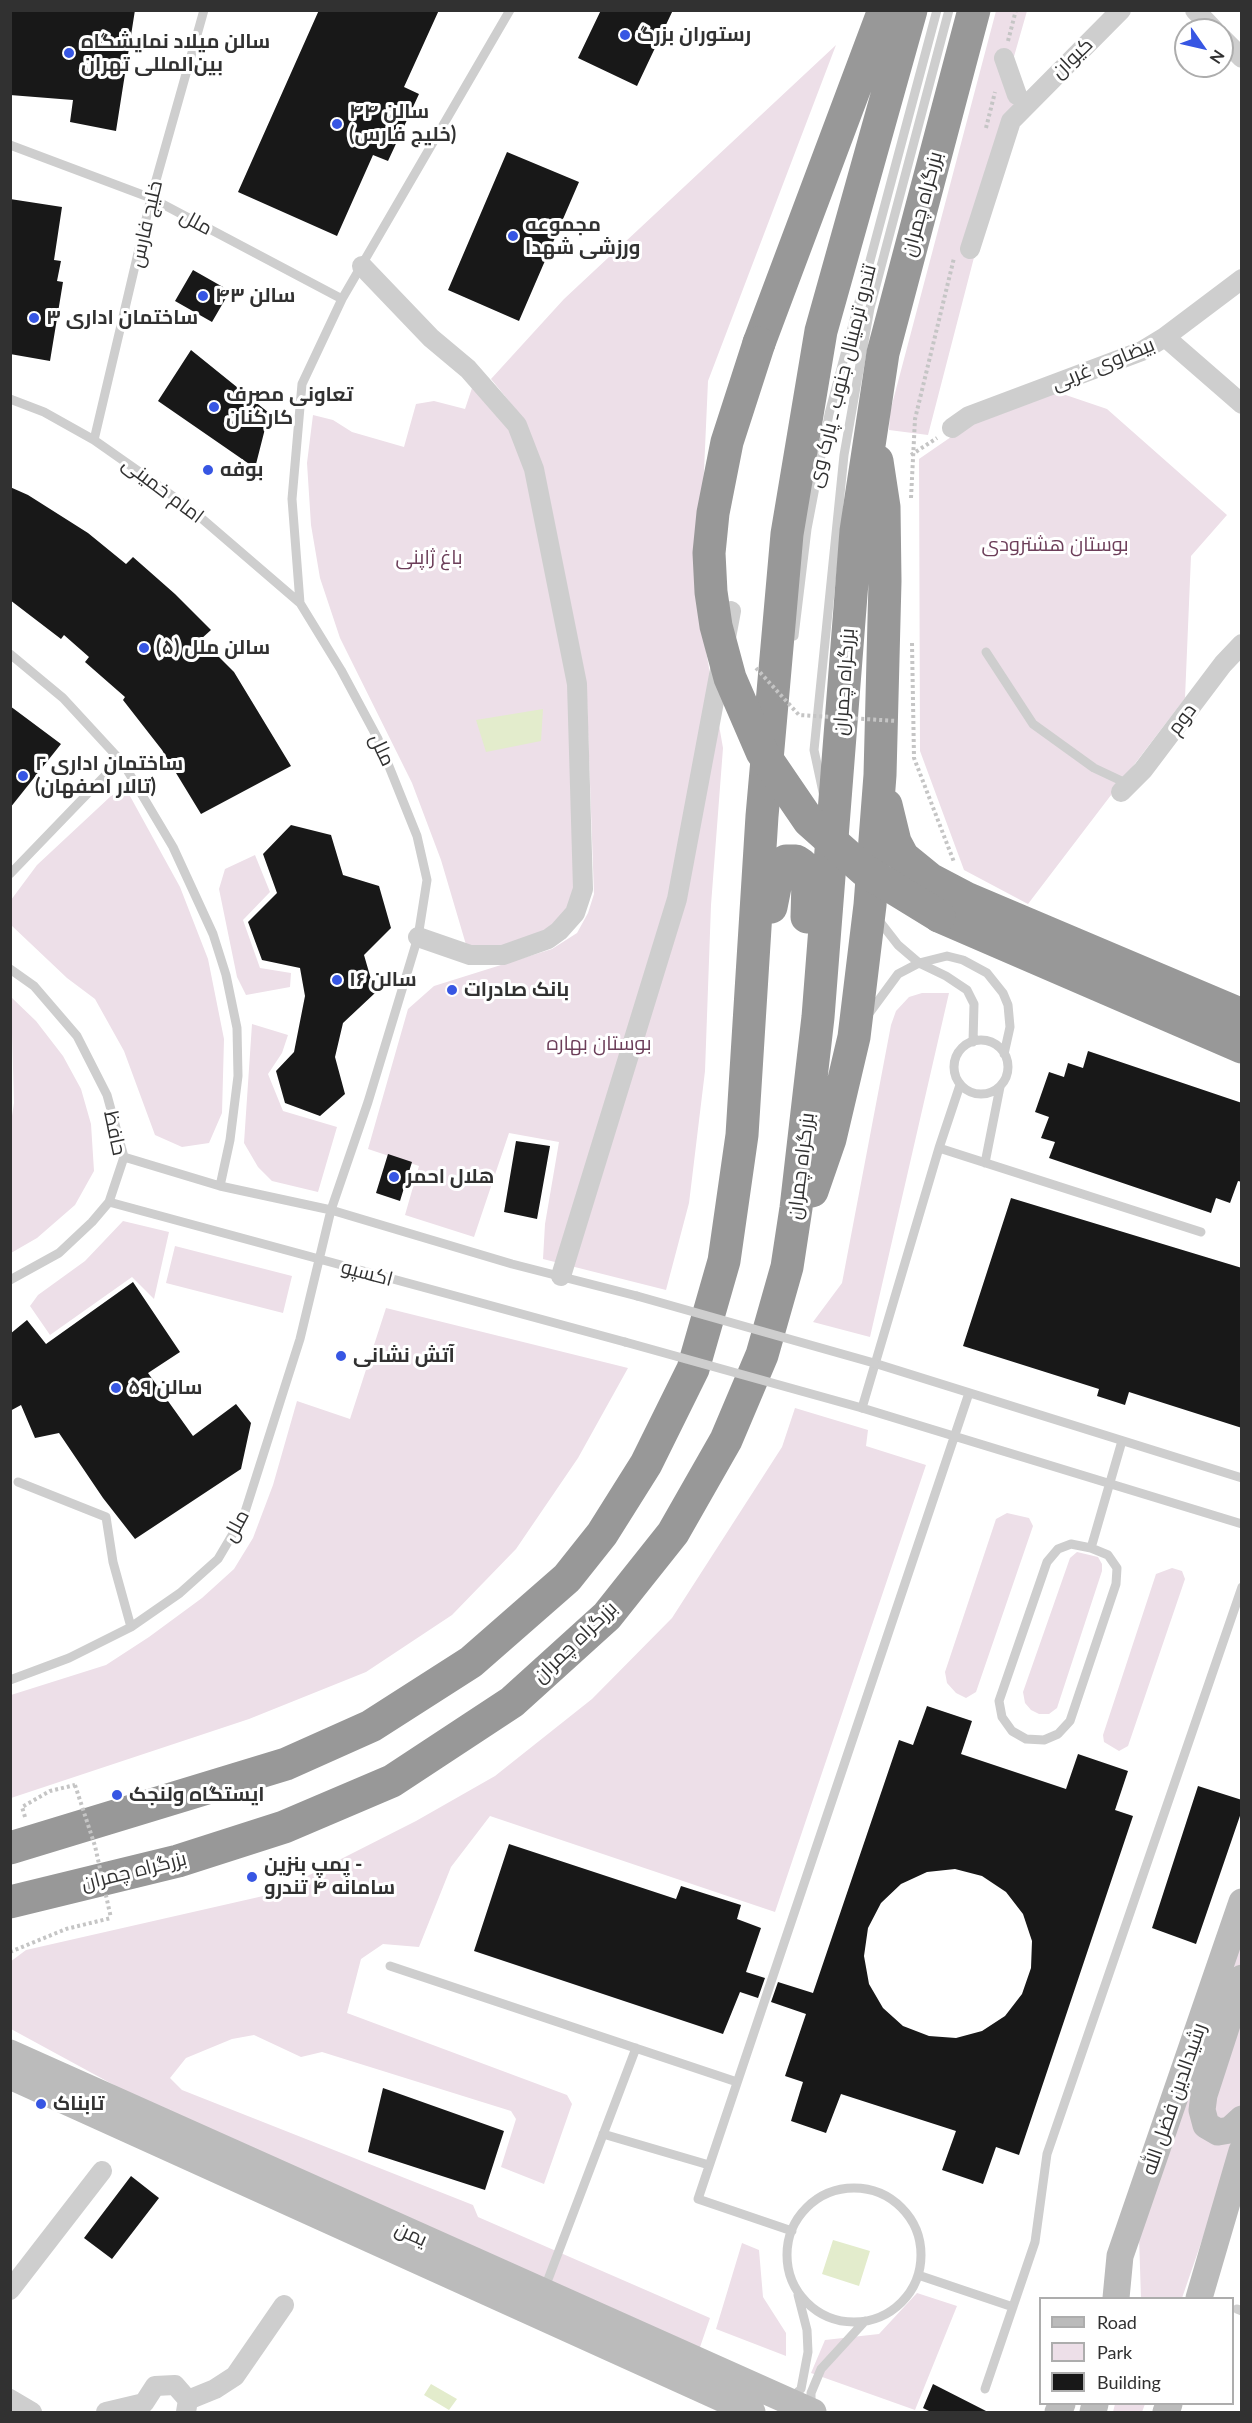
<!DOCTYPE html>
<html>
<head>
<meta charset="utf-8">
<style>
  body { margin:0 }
  #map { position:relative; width:1252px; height:2423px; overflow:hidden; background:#fff; font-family:Lato,sans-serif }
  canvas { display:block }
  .frame { position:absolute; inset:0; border:12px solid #313131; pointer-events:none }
  .legend { position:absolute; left:1039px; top:2297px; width:195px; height:108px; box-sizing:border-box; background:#fff; border:2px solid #adadad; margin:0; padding:8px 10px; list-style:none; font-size:18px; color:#313131 }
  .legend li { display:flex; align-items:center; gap:12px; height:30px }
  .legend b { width:30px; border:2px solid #adadad }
  .north { position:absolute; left:1174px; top:18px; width:60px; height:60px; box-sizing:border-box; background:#fff; border:2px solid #adadad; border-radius:50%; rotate:124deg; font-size:16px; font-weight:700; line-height:24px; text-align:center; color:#313131 }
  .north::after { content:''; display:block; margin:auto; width:21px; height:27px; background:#3756e3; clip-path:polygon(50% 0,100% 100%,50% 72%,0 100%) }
</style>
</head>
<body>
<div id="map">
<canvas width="1252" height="2423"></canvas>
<div class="frame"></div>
<ul class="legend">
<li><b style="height:8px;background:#bbb"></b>Road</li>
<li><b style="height:16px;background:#eddfe8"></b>Park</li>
<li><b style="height:16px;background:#181818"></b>Building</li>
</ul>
<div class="north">N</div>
</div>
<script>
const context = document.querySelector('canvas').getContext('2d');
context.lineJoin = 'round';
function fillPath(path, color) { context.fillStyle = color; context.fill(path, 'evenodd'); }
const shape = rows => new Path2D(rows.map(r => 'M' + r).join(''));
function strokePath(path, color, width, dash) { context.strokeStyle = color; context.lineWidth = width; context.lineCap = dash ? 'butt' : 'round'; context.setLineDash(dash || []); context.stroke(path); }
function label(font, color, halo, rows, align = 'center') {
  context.font = font + ' Lato,Cairo,sans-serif'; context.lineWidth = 6; context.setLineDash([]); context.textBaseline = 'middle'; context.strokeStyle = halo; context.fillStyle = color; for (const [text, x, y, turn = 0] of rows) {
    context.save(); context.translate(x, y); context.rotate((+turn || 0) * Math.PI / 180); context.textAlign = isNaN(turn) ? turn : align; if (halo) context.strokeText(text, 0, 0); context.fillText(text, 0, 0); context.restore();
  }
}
const green = shape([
  [996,11,1027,11,1013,60,1014,103,928,435,889,430,890,412],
  [836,45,708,381,698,605,723,748,711,905,705,1071,689,1203,666,1290,543,1259,545,1224,559,1142,509,1133,474,1237,405,1215,419,1166,368,1149,408,1009,434,986,552,949,577,933,588,913,594,894,587,700,582,661,522,417,491,379,564,299],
  [472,388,519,439,570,690,575,894,556,927,508,950,467,948,441,860,412,783,340,638,320,578,311,525,307,463,313,415,333,420,352,432,404,447,416,404,434,401,465,409],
  [1054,391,1107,409,1227,515,1191,556,1185,698,1028,904,964,870,920,751,919,459,964,428],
  [125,787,180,887,208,959,224,1039,222,1113,209,1143,182,1147,155,1135,124,1051,95,999,67,978,11,925,11,900,37,865,111,796],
  [255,855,270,892,243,920,260,968,291,973,290,987,246,995,237,977,219,889,225,869],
  [922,993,949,993,870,1337,813,1322,842,1283,891,1025,896,1011,909,997],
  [11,997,36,1021,63,1056,81,1089,91,1124,94,1171,75,1205,37,1238,11,1253,10,1129,14,1103],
  [252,1024,288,1035,282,1053,268,1074,283,1111,337,1127,318,1192,272,1181,258,1167,244,1143],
  [123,1221,169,1232,154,1299,132,1277,50,1335,30,1306,38,1295,85,1261],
  [175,1246,292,1276,283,1313,166,1283],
  [386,1308,628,1368,578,1458,516,1549,452,1615,366,1672,249,1719,11,1798,11,1695,106,1665,149,1637,202,1598,234,1569,253,1538,273,1485,297,1401,350,1419],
  [795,1408,868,1430,866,1446,926,1465,775,1912,490,1816,451,1867,419,1947,383,1944,361,1959,347,2013,567,2095,572,2104,544,2184,501,2167,516,2119,511,2111,322,2052,301,2057,254,2035,232,2039,186,2058,170,2078,182,2090,473,2205,478,2217,710,2318,699,2350,147,2103,11,2029,10,1962,26,1950,272,1894,416,1821,495,1776,592,1699,672,1618,782,1447],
  [1007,1513,1029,1518,1033,1526,976,1692,966,1698,956,1693,947,1683,945,1672,996,1519],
  [1077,1552,1098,1557,1102,1564,1102,1571,1057,1708,1049,1714,1039,1714,1031,1710,1025,1703,1023,1692,1070,1558],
  [1172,1568,1182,1571,1185,1579,1128,1746,1119,1751,1104,1742,1103,1735,1156,1574],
  [1241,1926,1241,2127,1182,2298,1141,2298,1139,2237],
  [742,2243,759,2250,763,2297,786,2333,786,2356,716,2329],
  [917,2293,957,2306,915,2410,811,2373,825,2340,879,2334],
  [1115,2404,1145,2404,1142,2412,1113,2412]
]);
const water = shape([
  [543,709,541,741,486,752,476,720],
  [833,2240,870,2251,859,2286,822,2274],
  [431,2384,457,2399,449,2410,424,2395]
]);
const building = shape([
  [10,10,135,10,116,131,70,122,73,100,10,95],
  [319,10,439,10,404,87,419,94,388,161,373,155,337,236,238,192],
  [601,10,673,10,637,86,578,58],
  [507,152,579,182,519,321,448,290],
  [10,199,62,207,54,260,61,261,57,281,63,282,50,361,10,354],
  [193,270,230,291,212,322,175,301],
  [191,350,269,413,255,468,158,401],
  [10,487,28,495,88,533,126,564,133,557,175,594,211,630,201,639,234,672,291,766,201,814,162,750,123,700,125,697,85,662,89,657,64,635,61,639,10,600],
  [10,706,61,744,10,808],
  [291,825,331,835,343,875,379,886,391,928,364,955,375,993,343,1023,335,1057,345,1094,320,1116,285,1103,276,1071,294,1052,305,996,300,968,262,960,248,922,277,893,263,854],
  [1088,1051,1242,1103,1242,1182,1238,1181,1230,1203,1216,1198,1211,1213,1049,1158,1055,1142,1041,1138,1049,1117,1035,1112,1049,1072,1064,1077,1068,1063,1083,1068],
  [516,1141,550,1146,537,1219,504,1212],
  [388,1154,412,1162,400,1201,376,1193],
  [1011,1198,1242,1268,1242,1428,1129,1392,1125,1405,1097,1396,1099,1389,963,1346],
  [133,1282,180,1352,148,1373,193,1436,236,1404,251,1423,241,1469,135,1539,103,1498,59,1433,35,1438,21,1405,10,1411,10,1334,27,1320,46,1344],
  [927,1706,972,1721,961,1754,1066,1789,1078,1754,1128,1771,1115,1810,1133,1816,1019,2155,996,2147,983,2184,942,2170,956,2131,841,2094,826,2133,791,2121,803,2082,785,2076,806,2014,771,2002,778,1982,813,1993,899,1740,913,1745],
  [955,1869,982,1876,1006,1892,1023,1914,1032,1941,1031,1968,1022,1994,1005,2016,982,2031,956,2038,929,2036,903,2026,883,2008,869,1984,864,1956,868,1928,881,1903,901,1884,927,1872],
  [1198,1786,1242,1800,1242,1810,1196,1944,1152,1928],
  [509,1844,676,1899,681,1886,741,1905,737,1919,761,1928,746,1972,765,1978,758,1998,740,1992,723,2034,474,1951],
  [383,2088,504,2131,485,2190,368,2152],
  [131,2176,159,2198,112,2259,84,2238],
  [933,2384,988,2412,931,2412,923,2408]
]);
const path = shape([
  [1008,41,1016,10],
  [986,128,995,92],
  [911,455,937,438],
  [911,498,915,419,954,258],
  [912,643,914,758,954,862],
  [25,1817,22,1807,50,1791,75,1785],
  [10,1952,66,1929,111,1918]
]);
const lane = shape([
  [10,145,151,198,342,299],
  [10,399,44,412,94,440,151,480,193,511,300,603],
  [94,440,151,198,204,10],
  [794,636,807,529,829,414,937,10],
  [986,652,1033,724,1094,768,1128,784],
  [10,654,63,698,123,763,173,847,213,934,226,975,237,1028,238,1076,230,1140,220,1186],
  [823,792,814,750,844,455,870,308,949,10],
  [10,874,120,760],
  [877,918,898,945,919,963,946,976,967,990,974,1004,973,1042],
  [10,969,34,986,77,1036,107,1095,124,1157,109,1202,92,1222,59,1253,10,1280],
  [870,1012,898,974,919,963,947,956,963,960,987,973,1003,993,1008,1005,1010,1027,1004,1054],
  '954 1067a27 27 0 1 1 54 0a27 27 0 1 1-54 0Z',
  [960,1085,939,1148,862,1408,1242,1524],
  [939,1148,1201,1232],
  [124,1157,220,1186,331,1210,512,1264,637,1296],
  [985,1163,1000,1087],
  [109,1202,625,1342],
  [874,1363,1242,1478],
  [18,1482,106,1517,113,1562,131,1627],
  [1091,1548,1108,1555,1117,1568,1116,1584,1070,1721,1058,1734,1044,1740,1026,1739,1012,1731,1002,1717,999,1701,1047,1562,1058,1549,1071,1544,1091,1548,1122,1441],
  [10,1680,69,1658,131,1627,180,1593,218,1559,244,1515,300,1339,331,1210,368,1102,418,937,427,880,417,836,378,739,341,670,300,603,292,499,302,384,342,299,510,10],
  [390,1966,737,2082],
  [603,2134,709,2165],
  '787 2255a67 67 0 1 1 134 0a67 67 0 1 1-134 0Z',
  [792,2231,698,2199,969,1393],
  [918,2275,1013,2307],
  [544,2290,636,2048],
  [1237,2309,1242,2311],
  [985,2389,1035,2242,1047,2154,1242,1587],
  [791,2398,801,2389,808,2352,807,2330,798,2295],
  [811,2406,811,2393,821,2369,865,2321]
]);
const street = shape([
  [1195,10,1214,30],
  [1222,38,1242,58],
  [1004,58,1017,95],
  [970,249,1011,121,1121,10],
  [362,266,431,338,468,369,517,425,534,469,577,684,583,889,575,913,559,931,548,939,503,955,470,955,418,937],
  [1165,337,1242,404],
  [952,428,969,416,1142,351,1165,337,1242,279],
  [1121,792,1143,770,1223,664,1242,644],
  [561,1276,677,899,731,611],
  [10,2290,102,2171],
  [10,2399,32,2412],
  [188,2400,215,2389,235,2376,284,2305],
  [106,2412,144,2403,155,2386,175,2385,188,2400,186,2412]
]);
const secondary = shape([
  [1242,1978,1204,2095,1202,2110,1206,2125,1218,2132,1230,2130,1242,2119],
  [10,2053,813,2412],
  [10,2076,752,2412],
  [1116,2298,1120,2256,1242,1902],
  [1199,2298,1242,2151],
  [1058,2412,1062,2404],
  [1093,2412,1095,2404],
  [1166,2412,1169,2404]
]);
const highway = shape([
  [759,343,884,10],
  [886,805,895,842,903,857,930,879,968,899,1242,1015],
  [771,907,779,867,786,861,796,861,802,865,808,880,807,917],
  [939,916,1242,1047],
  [812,1191,830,1139,854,1037,870,905,880,775,885,581,884,507,877,461],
  [10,1848,286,1764,371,1726,471,1662,567,1578,602,1534,646,1464,693,1369,724,1261,742,1135,762,816,787,534,821,331,911,10],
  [10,1902,178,1861,284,1827,392,1781,512,1702,607,1616,673,1533,726,1440,762,1355,787,1267,796,1208,818,1017,856,531,883,353,974,10]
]);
const pathBridge = shape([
  [756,668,799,715,897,721],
  [75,1785,95,1846,111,1918]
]);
const laneBridge = shape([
  [637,1296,874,1363],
  [625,1342,862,1408]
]);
const highwayBridge = shape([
  [759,343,727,442,713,513,709,553,711,592,716,626,730,678,762,752,809,821,864,870,939,916]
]);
const markers = [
  [625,35,6,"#3756e3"],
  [69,53,6,"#3756e3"],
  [337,124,6,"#3756e3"],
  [513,236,6,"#3756e3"],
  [203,296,6,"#3756e3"],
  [34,318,6,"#3756e3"],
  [214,407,6,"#3756e3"],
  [208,470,6,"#3756e3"],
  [144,648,6,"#3756e3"],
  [23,776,6,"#3756e3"],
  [337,980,6,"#3756e3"],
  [452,990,6,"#3756e3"],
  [394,1177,6,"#3756e3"],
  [341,1356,6,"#3756e3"],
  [116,1388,6,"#3756e3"],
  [117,1795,6,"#3756e3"],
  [252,1877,6,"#3756e3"],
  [41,2104,6,"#3756e3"]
];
const poiNames = [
  ["رستوران بزرگ",637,35],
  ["سالن میلاد نمایشگاه",81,42],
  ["بین‌المللی تهران",81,65],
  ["سالن ۴۴",349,112],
  ["(خلیج فارس)",349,135],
  ["مجموعه",525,225],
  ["ورزشی شهدا",525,248],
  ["سالن ۴۳",215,296],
  ["ساختمان اداری ۳",46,318],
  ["تعاونی مصرف",226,395],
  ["کارکنان",226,418],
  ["بوفه",220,470],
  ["(۵) سالن ملل",156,648],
  ["ساختمان اداری ۲",35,764],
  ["(تالار اصفهان)",35,787],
  ["سالن ۱۶",349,980],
  ["بانک صادرات",464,990],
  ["هلال احمر",406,1177],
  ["آتش نشانی",353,1356],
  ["سالن ۵۹",128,1388],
  ["ایستگاه ولنجک",129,1795],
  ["پمپ بنزین -",264,1865],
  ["سامانه ۴ تندرو",264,1888],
  ["تابناک",53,2104]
];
const streetNames = [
  ["کیوان",1072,58,-44],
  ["بزرگراه چمران",922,204,-75],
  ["ملل",196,222,28],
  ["خلیج فارس",146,224,-77],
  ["بیضاوی غربی",1103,364,-22],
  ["تندرو ترمینال جنوب ـ پارک وی",842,376,-76],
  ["امام خمینی",163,490,37],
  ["بزرگراه چمران",844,682,-86],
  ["دوم",1182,719,-53],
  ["ملل",382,750,65],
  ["حافظ",115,1133,78],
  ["بزرگراه چمران",801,1166,-83],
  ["اکسپو",367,1273,15],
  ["ملل",236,1526,-62],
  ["بزرگراه چمران",575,1642,-44],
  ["بزرگراه چمران",134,1871,-14],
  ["رشیدالدین فضل الله",1174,2099,-71],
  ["یمن",411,2234,24]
];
const parkNames = [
  ["بوستان هشترودی",1055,545],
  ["باغ ژاپنی",429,558],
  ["بوستان بهاره",599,1044]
];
fillPath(green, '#eddfe8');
fillPath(water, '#e3eccc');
fillPath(building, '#181818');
strokePath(path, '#c5c5c5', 4, [3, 3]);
strokePath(lane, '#cecece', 9);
strokePath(street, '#cecece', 20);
strokePath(secondary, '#bbb', 27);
strokePath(highway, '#989898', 33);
strokePath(pathBridge, '#c5c5c5', 4, [3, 3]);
strokePath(laneBridge, '#cecece', 9);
strokePath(highwayBridge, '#989898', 33);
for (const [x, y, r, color] of markers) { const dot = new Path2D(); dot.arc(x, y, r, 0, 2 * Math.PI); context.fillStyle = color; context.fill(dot); strokePath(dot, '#fff', 2); }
label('bold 20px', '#313131', '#fff', poiNames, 'left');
label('20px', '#313131', '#fff', streetNames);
label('20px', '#6c3e59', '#fff', parkNames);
</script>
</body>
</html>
